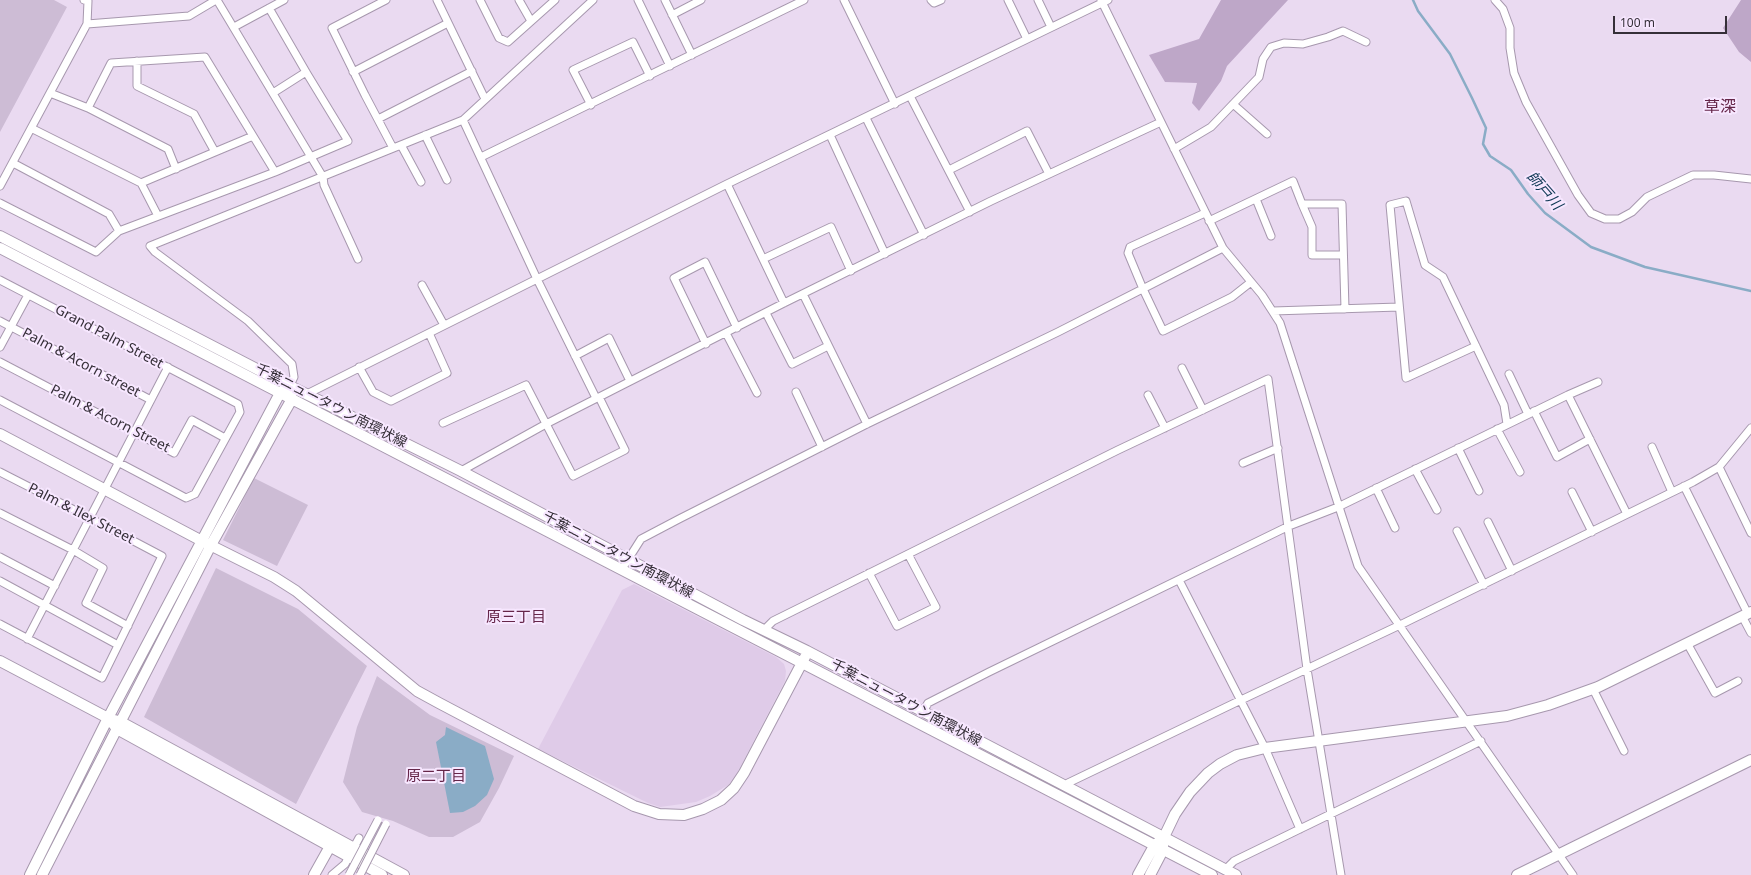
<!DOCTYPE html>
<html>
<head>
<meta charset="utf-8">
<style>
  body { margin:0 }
  #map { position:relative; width:1751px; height:875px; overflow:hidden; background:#eadaf1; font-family:"Noto Sans",sans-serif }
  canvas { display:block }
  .scale { position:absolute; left:1613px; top:16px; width:114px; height:18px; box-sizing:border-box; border:2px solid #352f38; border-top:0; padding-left:5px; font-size:12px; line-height:14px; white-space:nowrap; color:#352f38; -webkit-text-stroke:3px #f7e7ff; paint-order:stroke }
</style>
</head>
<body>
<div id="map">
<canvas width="1751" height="875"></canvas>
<div class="scale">100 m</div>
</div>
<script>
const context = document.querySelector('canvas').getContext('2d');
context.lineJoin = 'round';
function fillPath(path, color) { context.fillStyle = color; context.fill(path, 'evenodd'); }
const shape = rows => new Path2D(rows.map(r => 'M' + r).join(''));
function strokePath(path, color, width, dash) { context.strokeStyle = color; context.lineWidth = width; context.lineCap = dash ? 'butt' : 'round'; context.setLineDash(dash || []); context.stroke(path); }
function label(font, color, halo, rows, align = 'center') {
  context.font = font + ' "Noto Sans","Noto Sans JP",sans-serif'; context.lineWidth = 4; context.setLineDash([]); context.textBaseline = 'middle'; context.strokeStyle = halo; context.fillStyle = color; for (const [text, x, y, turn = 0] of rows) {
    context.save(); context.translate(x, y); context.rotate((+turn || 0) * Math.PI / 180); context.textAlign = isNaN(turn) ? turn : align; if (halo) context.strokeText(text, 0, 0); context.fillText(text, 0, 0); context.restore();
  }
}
const built = shape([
  [634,584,776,657,784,664,786,671,785,681,734,779,728,785,710,796,696,802,660,807,648,803,538,749,622,590]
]);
const green = shape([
  [0,0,54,0,67,7,0,132],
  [254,478,308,505,277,566,223,540],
  [216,568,298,609,367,666,296,804,144,717],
  [377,676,430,715,514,756,499,788,480,822,453,837,429,837,393,821,362,812,343,782,357,727]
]);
const forest = shape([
  [1221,0,1288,0,1227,66,1221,81,1199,111,1192,103,1197,83,1165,82,1149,55,1199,39],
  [1741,0,1751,0,1751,62,1739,52,1723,28]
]);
const water = shape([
  [446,727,485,746,494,779,487,795,475,806,463,812,450,813,436,742,445,735]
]);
const stream = shape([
  [1413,0,1418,11,1450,54,1472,98,1486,128,1483,144,1490,156,1511,170,1528,194,1545,213,1591,247,1645,267,1751,291]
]);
const street = shape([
  [217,0,323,177,324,185,358,259],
  [386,0,332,28,365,95,393,148],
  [437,0,485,99],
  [480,0,499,38,508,42,555,0],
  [519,0,531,21],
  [638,0,670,66],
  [665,0,692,55],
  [844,0,895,104],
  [931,0,934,3,941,0],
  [1008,0,1027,39],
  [1038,0,1051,27],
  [1101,0,1223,248,1262,295,1280,323,1358,566,1573,875],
  [1495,0,1503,9,1510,28,1510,48,1514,73,1526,102,1578,195,1591,213,1605,219,1619,219,1632,212,1647,197,1693,175,1714,175,1751,179],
  [672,15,701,0],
  [87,24,189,16,216,0],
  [234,27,284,0],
  [137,61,137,86,194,114,215,152],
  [353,72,448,23],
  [50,93,88,108,168,149,176,169],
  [273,93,306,72],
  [910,96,970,212],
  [1233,104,1267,134],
  [591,105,573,70,633,42,650,76],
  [88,108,111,63,205,57,275,172],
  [866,118,924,235],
  [378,119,472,71],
  [463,120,537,279,596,398],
  [31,128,141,183,158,216],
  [425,135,447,180],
  [830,135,885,254],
  [401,145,421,182],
  [1174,149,1211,127,1259,77,1263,59,1271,47,1284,43,1303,44,1328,37,1343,31,1366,42],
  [481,157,804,0],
  [13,163,109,214,119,231],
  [949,170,1027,131,1049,174],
  [141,183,253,136],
  [727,184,784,303],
  [0,186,87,24,88,1,84,0],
  [1256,199,1271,236],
  [0,203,96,252,119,231,275,172,348,141,306,72,269,8],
  [1205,213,1130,247,1128,253,1143,289,1163,331,1232,297,1251,282],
  [1209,221,1293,181,1302,204],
  [1343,255,1312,255,1312,227,1302,204,1342,204,1345,309],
  [763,259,831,227,851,271],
  [0,280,238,404,240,412,195,494,186,498,0,400],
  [422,285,444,325],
  [803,294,867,424],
  [1273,311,1399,307],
  [766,313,792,364,828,346],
  [0,321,151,400],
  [726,333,757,393],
  [706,344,674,278,705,262,737,328],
  [1476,346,1406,378,1390,205,1406,201,1425,265,1443,277,1504,405,1507,424],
  [0,347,28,295],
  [575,356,609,338,630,381],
  [0,362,174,453,192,420,225,438],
  [359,367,373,392,391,401,447,373,429,333],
  [1182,368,1203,410],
  [1509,374,1528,414],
  [290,385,294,377,292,364,248,321,155,252,150,246,463,120,593,0],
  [796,392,822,447],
  [307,394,727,184,1108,0],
  [1148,395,1165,428],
  [1568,395,1627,514],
  [1534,411,1557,457,1590,439],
  [443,423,526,385,573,476,625,450,599,397],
  [1497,429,1520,472],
  [1652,447,1672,492],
  [1458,448,1479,491],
  [1243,463,1278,448],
  [1719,467,1751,533],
  [1415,469,1437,510],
  [461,471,546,424,784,303,991,201,1161,122],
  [0,472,90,518,162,556,102,678,0,624],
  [1684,486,1748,614],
  [1376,488,1395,528],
  [1572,492,1592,532],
  [0,513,73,550,103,568,86,603,128,626],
  [1488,522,1512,571],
  [1457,531,1484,585],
  [0,557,55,586],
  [622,569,641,539,679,519,867,424,1058,332,1223,248],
  [869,573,897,626,936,607,908,554],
  [1179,580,1265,748,1300,829],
  [0,581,118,645],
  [1742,616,1751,633],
  [764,630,773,621,1118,450,1268,379,1307,669,1341,875],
  [27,639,168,367],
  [1687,643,1715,693,1738,681],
  [1593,689,1624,751],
  [923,712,928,703,989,672,1289,526,1338,507,1568,395,1598,382],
  [1066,787,1068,783,1241,700,1400,625,1693,482,1719,467,1751,428],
  [1225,870,1234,861,1481,741],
  [332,875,345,864,359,838]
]);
const secondary = shape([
  [0,236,276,379,461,471,743,620,807,651,1236,875],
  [0,248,1212,875],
  [0,434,202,541,274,577,296,591,417,691,439,703,634,806,659,814,684,815,703,809,721,800,734,788,744,773,805,657],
  [0,661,108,718,121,722,404,875],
  [113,724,117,729,382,875],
  [30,875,108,718,280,393,284,390],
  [42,875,211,545,284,413,292,399,291,394],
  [314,875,333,841],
  [1138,875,1154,846,1164,837,1175,814,1190,792,1208,773,1220,764,1237,755,1265,748,1507,716,1548,705,1598,687,1751,612],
  [1150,875,1163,850,1163,845],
  [1517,875,1751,760]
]);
const streetBridge = shape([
  [349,875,378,820],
  [360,875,386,824]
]);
const streetNames = [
  ["Grand Palm Street",109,337,28],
  ["Palm & Acorn street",81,363,28],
  ["千葉ニュータウン南環状線",331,406,27],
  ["Palm & Acorn Street",110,419,27],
  ["Palm & Ilex Street",81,514,27],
  ["千葉ニュータウン南環状線",618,555,28],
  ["千葉ニュータウン南環状線",906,703,28]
];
const waterNames = [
  ["師戸川",1544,191,49]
];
const neighbourhoodNames = [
  ["原三丁目",516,618],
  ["原二丁目",436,777]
];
const quarterNames = [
  ["草深",1720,107]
];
fillPath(built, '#dfcbe8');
fillPath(green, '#cdbcd5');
fillPath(forest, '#bea7c8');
fillPath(water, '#8aacc6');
strokePath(stream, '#8aacc6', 2.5);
strokePath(street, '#a798ae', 9);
strokePath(secondary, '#a798ae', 12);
strokePath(street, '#fff', 7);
strokePath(secondary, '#fff', 10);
strokePath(streetBridge, '#a798ae', 9, []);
strokePath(streetBridge, '#fff', 7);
label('14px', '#352f38', '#f7e7ff', streetNames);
label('italic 15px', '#0e3854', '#f7e7ff', waterNames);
label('15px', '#652649', '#f7e7ff', neighbourhoodNames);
label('16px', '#652649', '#f7e7ff', quarterNames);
</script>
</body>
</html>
